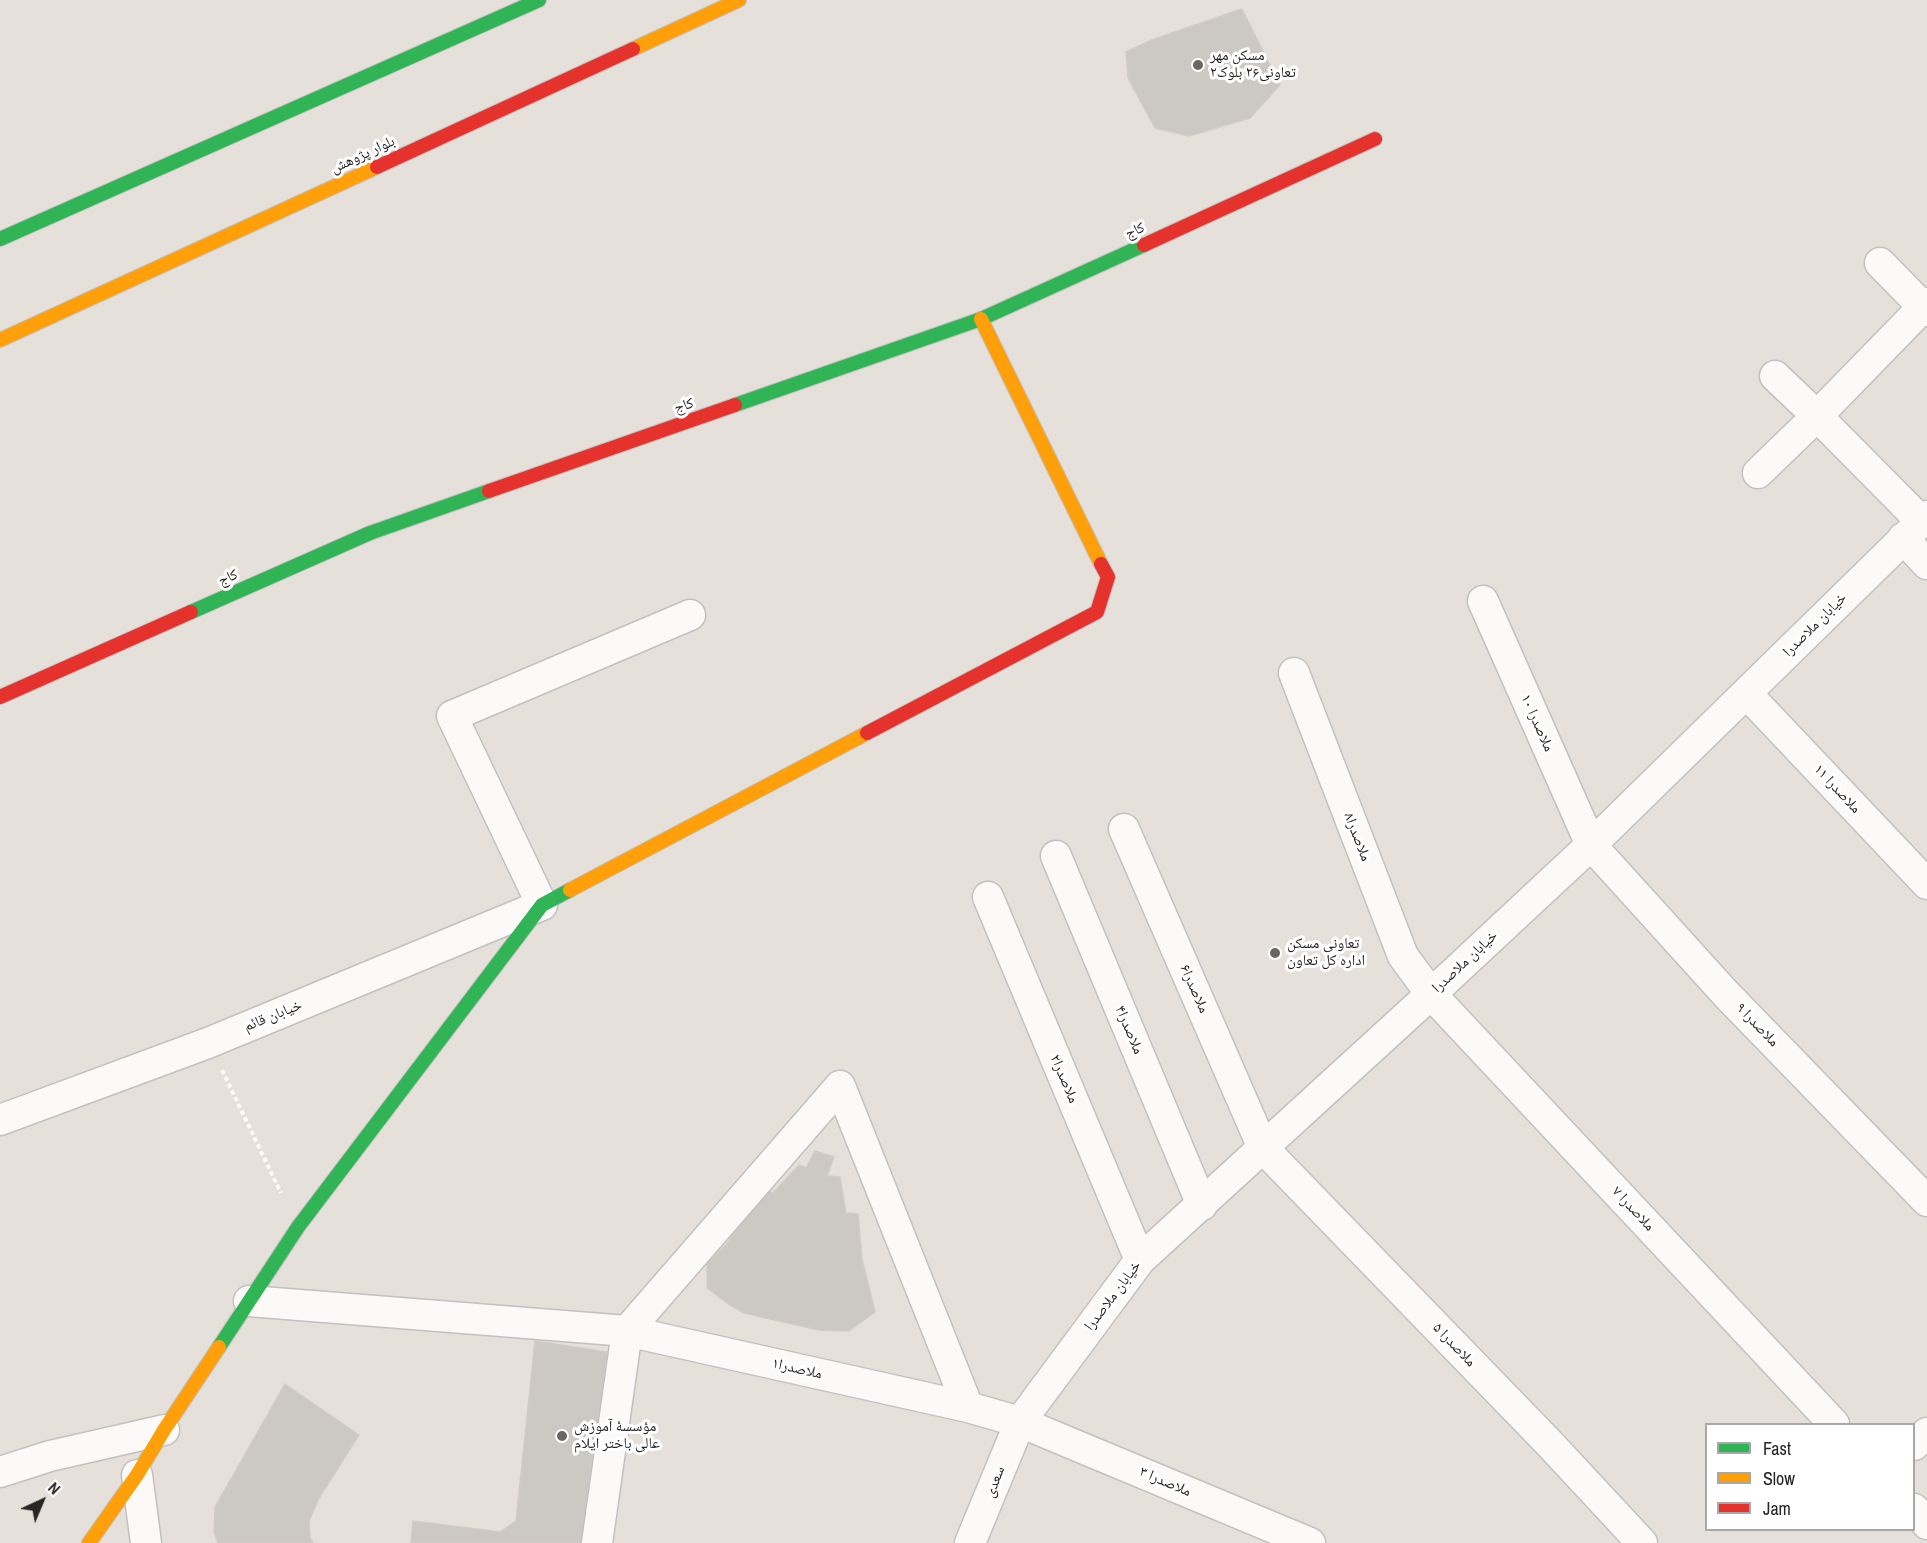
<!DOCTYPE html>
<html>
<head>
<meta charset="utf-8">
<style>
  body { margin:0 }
  #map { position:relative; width:1927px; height:1543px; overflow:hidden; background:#e6e0da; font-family:"Archivo Narrow",sans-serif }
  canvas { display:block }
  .legend { position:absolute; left:1705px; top:1423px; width:210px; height:108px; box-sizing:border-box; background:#fff; border:2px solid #a8a8a8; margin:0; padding:8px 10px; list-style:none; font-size:18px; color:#262626 }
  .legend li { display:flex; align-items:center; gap:12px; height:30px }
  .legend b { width:30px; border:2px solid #a8a8a8 }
  .north { position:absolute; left:12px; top:1471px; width:60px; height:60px; -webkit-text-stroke:4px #fff; paint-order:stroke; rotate:44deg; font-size:16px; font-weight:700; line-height:24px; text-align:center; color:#262626 }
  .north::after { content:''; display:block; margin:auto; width:21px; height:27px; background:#262626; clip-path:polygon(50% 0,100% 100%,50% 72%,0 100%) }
</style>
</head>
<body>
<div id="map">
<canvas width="1927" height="1543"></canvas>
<ul class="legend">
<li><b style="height:8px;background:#30b455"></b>Fast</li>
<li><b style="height:8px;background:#ff9f0a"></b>Slow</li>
<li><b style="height:8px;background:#e5322d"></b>Jam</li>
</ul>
<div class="north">N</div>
</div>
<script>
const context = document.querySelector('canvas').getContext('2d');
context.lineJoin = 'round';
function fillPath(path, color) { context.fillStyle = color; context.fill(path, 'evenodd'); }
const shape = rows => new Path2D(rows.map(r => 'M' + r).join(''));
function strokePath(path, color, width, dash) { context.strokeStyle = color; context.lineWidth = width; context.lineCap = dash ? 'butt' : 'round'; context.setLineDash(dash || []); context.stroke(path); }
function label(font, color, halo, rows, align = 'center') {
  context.font = font + ' "Archivo Narrow","Noto Naskh Arabic",sans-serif'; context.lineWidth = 6; context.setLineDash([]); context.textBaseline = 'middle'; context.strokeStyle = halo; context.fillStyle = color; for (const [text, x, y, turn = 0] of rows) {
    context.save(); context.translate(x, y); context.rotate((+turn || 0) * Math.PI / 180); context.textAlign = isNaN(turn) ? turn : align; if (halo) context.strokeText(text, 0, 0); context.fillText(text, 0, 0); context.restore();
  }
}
const building = shape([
  [1242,9,1280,85,1250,118,1189,136,1155,128,1128,78,1126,52,1154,39,1242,9],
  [815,1151,834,1157,827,1176,840,1177,846,1213,858,1214,862,1259,875,1312,849,1331,819,1330,744,1313,727,1303,707,1288,707,1263,726,1245,742,1222,744,1212,766,1191,773,1193,799,1165,806,1168,815,1151],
  [535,1341,607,1352,588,1543,411,1543,413,1521,500,1532,516,1521,535,1341],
  [285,1384,359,1435,319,1498,309,1521,310,1538,313,1543,218,1543,214,1532,215,1507,285,1384]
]);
const path = shape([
  [222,1070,281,1193]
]);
const street = shape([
  [1880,263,1927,311],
  [1775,376,1817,416,1921,521],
  [1758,473,1817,416,1927,303],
  [1903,538,1927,564],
  [1483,601,1591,845,1726,994,1927,1201],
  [1294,673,1403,956,1431,994,1834,1424],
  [1747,694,1927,884],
  [1124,829,1263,1148,1549,1443,1642,1543],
  [1056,856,1202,1205],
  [988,897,1140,1260],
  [0,1120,208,1043,542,905,452,716,690,615],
  [249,1301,627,1331,968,1407],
  [1914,1445,1927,1433],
  [0,1472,50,1456,164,1430],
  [137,1475,146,1543],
  [1914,1509,1927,1524],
  [597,1543,627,1331,840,1086,968,1407,1020,1422,1310,1543],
  [970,1543,1020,1422,1140,1260,1431,994,1591,845,1927,516]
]);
const fast = shape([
  [0,239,539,0],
  [735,405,981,319,1144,245],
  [191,612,370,533,489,491],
  [219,1347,298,1227,542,905,570,890]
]);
const slow = shape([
  [633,49,739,0],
  [981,319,1101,564],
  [0,340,377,167],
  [570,890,867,733],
  [89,1543,137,1475,164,1430,219,1347]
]);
const jam = shape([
  [377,167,633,49],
  [1144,245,1375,139],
  [489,491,735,405],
  [0,697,191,612],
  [867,733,1097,612,1108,577,1101,564]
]);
const markers = [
  [1198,65,6,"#696765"],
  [1275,953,6,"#696765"],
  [562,1436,6,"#696765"]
];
const poiNames = [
  ["مسکن مهر",1210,56],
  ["تعاونی۲۶ بلوک۲",1210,73],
  ["تعاونی مسکن",1287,944],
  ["اداره کل تعاون",1287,961],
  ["مؤسسهٔ آموزش",574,1427],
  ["عالی باختر ایلام",574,1444]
];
const streetNames = [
  ["بلوار پژوهش",363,155,-25],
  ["کاج",1135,231,-25],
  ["کاج",684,406,-19],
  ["کاج",228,578,-24],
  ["خیابان ملاصدرا",1815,625,-45],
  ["ملاصدرا ۱۰",1537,723,66],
  ["ملاصدرا ۱۱",1837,789,47],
  ["ملاصدرا۸",1357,837,69],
  ["خیابان ملاصدرا",1465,962,-43],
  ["ملاصدرا۶",1194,989,66],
  ["خیابان قائم",273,1016,-22],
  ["ملاصدرا ۹",1757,1025,46],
  ["ملاصدرا۴",1129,1030,67],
  ["ملاصدرا۲",1064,1079,67],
  ["ملاصدرا ۷",1633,1209,47],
  ["خیابان ملاصدرا",1113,1296,-53],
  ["ملاصدرا ۵",1454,1345,46],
  ["ملاصدرا۱",797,1369,13],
  ["سعدی",995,1482,-68],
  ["ملاصدرا ۳",1165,1482,23]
];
fillPath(building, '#ccc9c4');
strokePath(building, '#d1ccc7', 1.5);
strokePath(street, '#c3c0c1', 33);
strokePath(fast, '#c3c0c1', 16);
strokePath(slow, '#c3c0c1', 16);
strokePath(jam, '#c3c0c1', 16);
strokePath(path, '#fbfaf9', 4, [4.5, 3]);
strokePath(street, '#fbfaf9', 30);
strokePath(fast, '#30b455', 14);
strokePath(slow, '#ff9f0a', 14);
strokePath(jam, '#e5322d', 14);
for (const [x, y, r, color] of markers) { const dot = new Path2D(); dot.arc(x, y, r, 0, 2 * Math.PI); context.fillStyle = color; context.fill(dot); strokePath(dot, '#fff', 2); }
label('15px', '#262626', '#fff', poiNames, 'left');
label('15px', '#262626', '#fff', streetNames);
</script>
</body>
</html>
